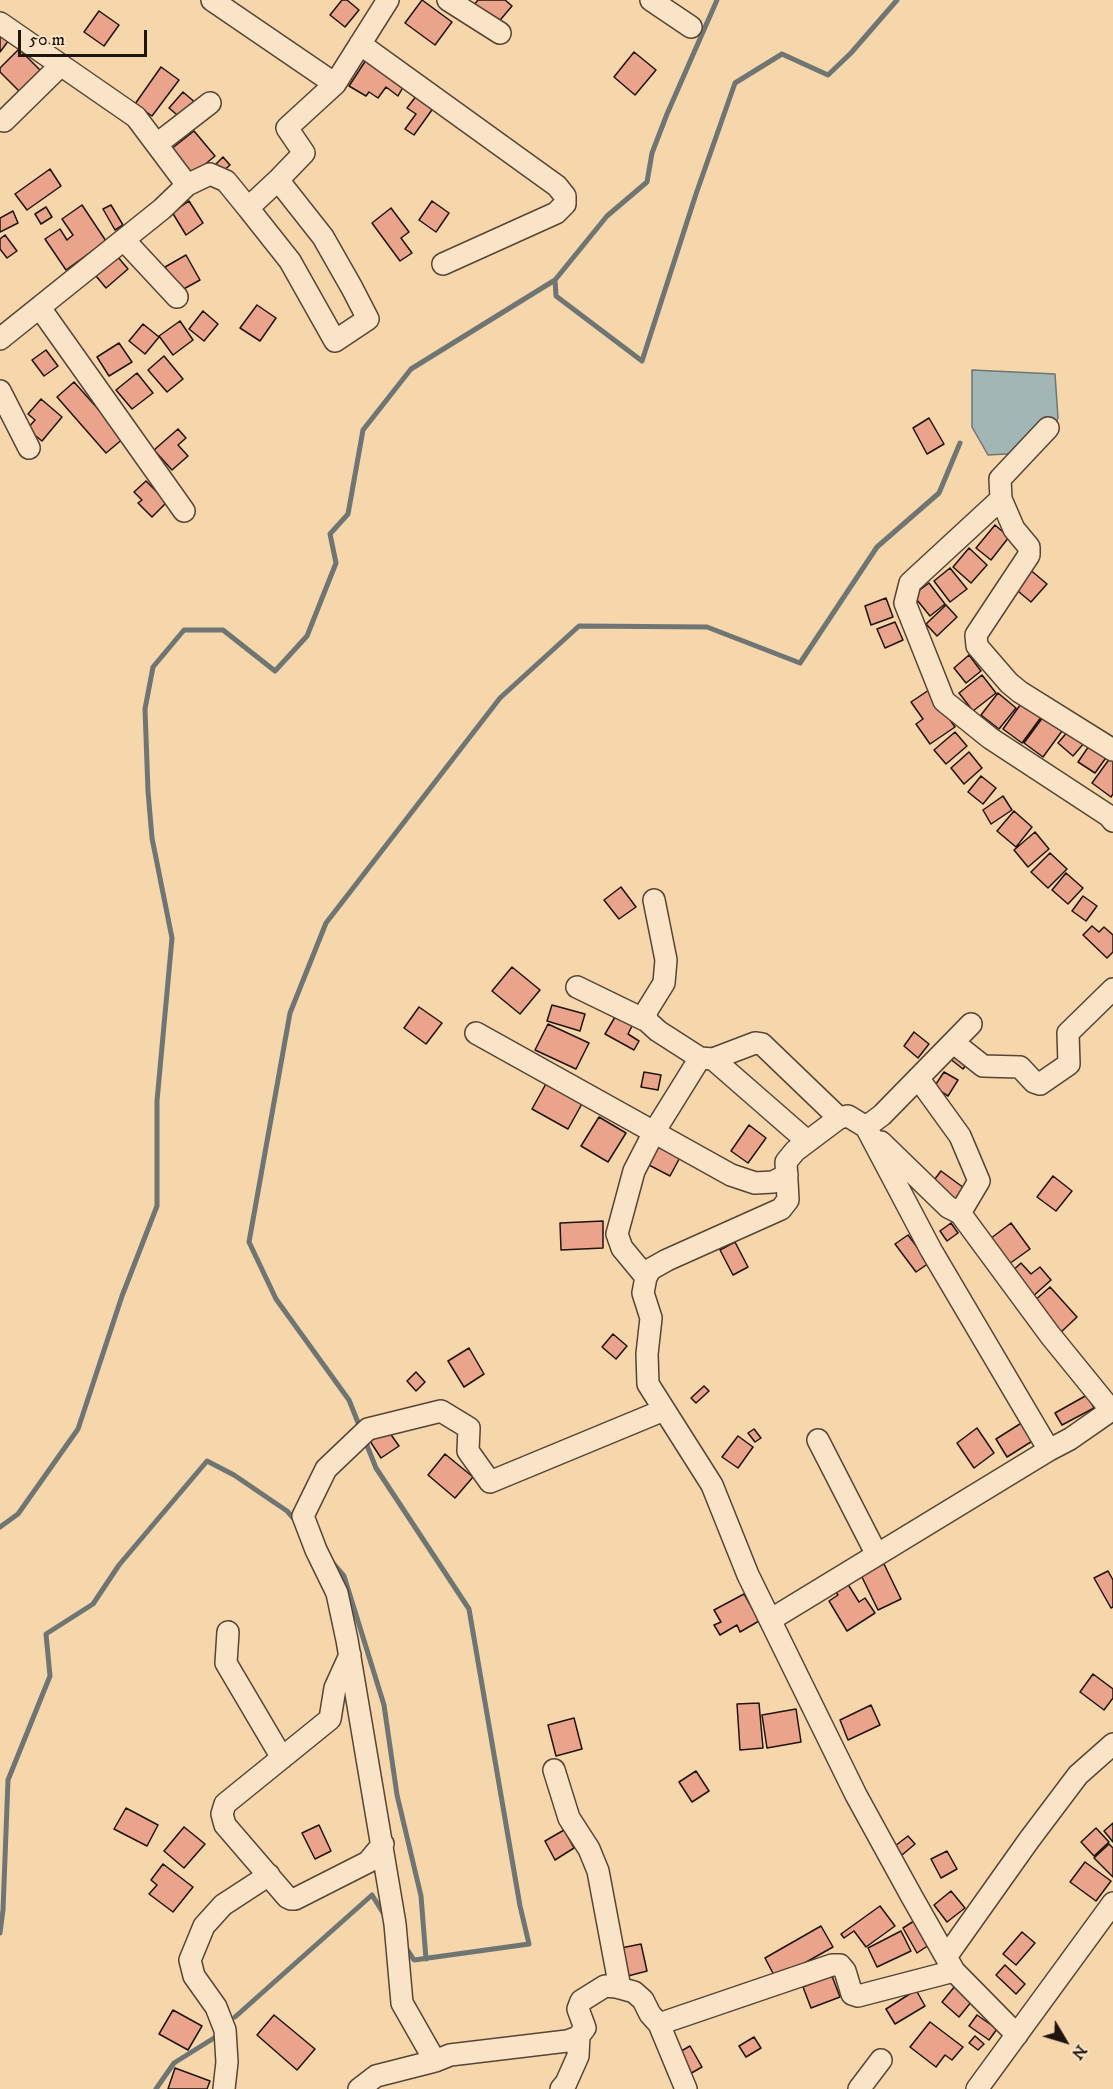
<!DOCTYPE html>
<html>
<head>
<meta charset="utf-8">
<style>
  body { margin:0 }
  #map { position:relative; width:1113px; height:2089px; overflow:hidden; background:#f6d6ab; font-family:"IM FELL DW Pica",serif }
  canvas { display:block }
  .north { position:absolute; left:1035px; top:2011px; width:60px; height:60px; -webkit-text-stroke:4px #f9e4c8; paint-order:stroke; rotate:128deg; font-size:16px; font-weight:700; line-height:24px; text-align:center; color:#20140e }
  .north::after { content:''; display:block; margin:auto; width:21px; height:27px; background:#20140e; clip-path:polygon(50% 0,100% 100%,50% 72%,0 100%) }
  .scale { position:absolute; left:18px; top:30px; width:129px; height:27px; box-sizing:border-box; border:3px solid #20140e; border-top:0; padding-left:8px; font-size:18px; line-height:21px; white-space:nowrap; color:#20140e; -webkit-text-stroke:4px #f9e4c8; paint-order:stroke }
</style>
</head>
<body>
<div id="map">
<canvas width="1113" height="2089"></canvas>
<div class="north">N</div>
<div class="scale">50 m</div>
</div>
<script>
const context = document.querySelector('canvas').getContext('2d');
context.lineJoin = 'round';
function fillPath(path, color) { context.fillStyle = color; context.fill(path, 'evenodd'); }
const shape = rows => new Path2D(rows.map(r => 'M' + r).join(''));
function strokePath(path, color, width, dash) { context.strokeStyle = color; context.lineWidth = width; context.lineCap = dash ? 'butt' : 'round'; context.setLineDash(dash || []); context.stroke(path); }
const water = shape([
  [972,370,1055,374,1058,418,1041,452,988,455,972,427,972,370]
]);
const stream = shape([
  [717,0,667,114,652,153,647,182,607,216,555,280,556,296,642,361,696,194,735,83,782,54,828,75,851,53,897,0],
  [361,1430,349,1400,276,1299,249,1242,290,1013,326,923,500,698,579,626,707,627,800,663,877,547,939,493,960,443],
  [364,1438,376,1468,469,1609,520,1906,529,1944,414,1960,405,1946],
  [0,1527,18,1514,78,1429,122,1296,157,1206,157,1101,172,938,152,838,148,791,145,709,153,667,184,630,223,630,275,671,307,636,336,563,330,534,348,514,363,430,411,369,555,280],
  [332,1562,344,1576,384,1705,397,1795,421,1896,426,1959],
  [0,1933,3,1910,8,1780,50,1676,46,1634,93,1604,119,1565,207,1461,234,1475,287,1511,296,1521],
  [235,2017,372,1895,385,1916],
  [156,2089,174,2063,214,2038]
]);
const building = shape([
  [342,0,347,0,359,10,345,27,330,15,342,0],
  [422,0,452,22,435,45,405,23,422,0],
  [478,0,505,0,512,6,496,25,473,6,478,0],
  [99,11,119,25,104,46,84,32,99,11],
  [0,34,9,40,0,52,0,34],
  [19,49,41,71,20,92,0,72,0,68,19,49],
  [634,52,656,70,635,95,614,77,634,52],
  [368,57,406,82,398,96,386,87,378,98,369,92,366,96,349,86,368,57],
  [161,67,179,80,152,116,135,104,161,67],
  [183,92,197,104,183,120,169,108,183,92],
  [417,95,434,107,414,135,405,129,416,114,407,108,417,95],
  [194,131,215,156,191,176,170,150,194,131],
  [223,157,230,165,220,174,213,167,223,157],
  [50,169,61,186,27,210,15,194,50,169],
  [189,201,203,223,186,235,172,212,189,201],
  [432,201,449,213,436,232,419,220,432,201],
  [82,205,106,241,66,270,45,239,60,229,67,240,73,235,62,219,82,205],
  [111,205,123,225,115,230,103,209,111,205],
  [46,207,52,217,41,224,35,214,46,207],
  [391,208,409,232,401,238,412,253,400,261,372,223,391,208],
  [13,211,18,223,0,232,0,218,13,211],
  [5,235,17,251,7,258,0,249,0,239,5,235],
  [186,255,200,280,180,291,165,267,186,255],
  [117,256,128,269,106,288,96,276,117,256],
  [257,305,276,318,260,341,240,328,257,305],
  [203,311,218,324,204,341,189,329,203,311],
  [180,321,193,340,173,355,159,336,180,321],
  [143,324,159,337,145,354,129,341,143,324],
  [119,343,132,362,109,376,97,357,119,343],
  [46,350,58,366,44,376,32,360,46,350],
  [164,356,183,379,167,392,148,370,164,356],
  [137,373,153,393,132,409,116,390,137,373],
  [74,382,124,438,106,453,57,397,74,382],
  [41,399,62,417,42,441,27,429,35,420,28,414,41,399],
  [929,418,944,444,927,454,913,428,929,418],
  [178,429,186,438,178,445,188,456,172,470,154,450,178,429],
  [146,481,167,502,152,517,138,503,142,500,134,492,146,481],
  [995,525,1009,537,991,560,976,548,995,525],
  [969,548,987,565,971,583,953,567,969,548],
  [950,568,967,589,950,602,934,581,950,568],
  [1028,568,1047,584,1031,602,1013,587,1028,568],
  [929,583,945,604,930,616,913,595,929,583],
  [886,598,893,617,871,625,865,606,886,598],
  [946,605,957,617,937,636,926,624,946,605],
  [895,622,903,640,885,648,877,629,895,622],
  [969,655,981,671,966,683,954,668,969,655],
  [982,675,996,693,973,711,959,693,982,675],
  [929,690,955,727,930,744,916,724,923,719,911,702,929,690],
  [998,693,1016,708,999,729,981,715,998,693],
  [1023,701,1042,716,1022,743,1003,729,1023,701],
  [1046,713,1065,727,1043,757,1024,743,1046,713],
  [1069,730,1085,742,1073,756,1058,743,1069,730],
  [955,732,967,746,946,764,934,750,955,732],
  [1091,743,1108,755,1095,773,1078,762,1091,743],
  [969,752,982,768,964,784,951,768,969,752],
  [1113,754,1113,794,1111,797,1092,783,1113,754],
  [981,776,996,788,983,804,968,792,981,776],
  [1003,796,1012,810,991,824,983,810,1003,796],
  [1014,811,1032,827,1016,847,997,831,1014,811],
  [1035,832,1049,849,1028,867,1014,850,1035,832],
  [1050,853,1067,869,1048,888,1031,872,1050,853],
  [1066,873,1083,888,1068,904,1052,890,1066,873],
  [621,887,636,907,619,919,604,900,621,887],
  [1083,896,1097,906,1086,921,1072,911,1083,896],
  [1092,926,1099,932,1104,927,1113,935,1113,952,1107,958,1083,935,1092,926],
  [512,967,540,990,520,1014,492,991,512,967],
  [552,1005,585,1014,580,1031,547,1021,552,1005],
  [419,1007,442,1023,426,1044,404,1028,419,1007],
  [618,1012,634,1022,628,1034,639,1041,634,1050,605,1034,618,1012],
  [548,1024,589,1043,576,1069,535,1050,548,1024],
  [914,1032,929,1044,918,1058,904,1046,914,1032],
  [957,1048,971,1058,963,1069,949,1058,957,1048],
  [644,1072,661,1075,658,1090,641,1087,644,1072],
  [944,1072,958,1080,948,1096,934,1087,944,1072],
  [547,1082,583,1102,568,1129,532,1109,547,1082],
  [599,1117,626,1133,608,1162,581,1146,599,1117],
  [749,1125,766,1138,748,1163,731,1151,749,1125],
  [661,1138,684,1150,670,1176,647,1164,661,1138],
  [941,1171,964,1188,952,1205,928,1188,941,1171],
  [1053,1176,1072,1191,1056,1211,1037,1197,1053,1176],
  [603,1221,603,1248,561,1250,560,1223,603,1221],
  [951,1223,958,1233,947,1241,940,1231,951,1223],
  [1011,1223,1030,1249,1009,1264,990,1239,1011,1223],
  [908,1235,929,1263,916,1272,895,1244,908,1235],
  [735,1242,748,1267,733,1275,720,1250,735,1242],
  [1021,1263,1031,1274,1040,1267,1051,1280,1031,1298,1010,1273,1021,1263],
  [1050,1287,1077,1317,1060,1333,1033,1302,1050,1287],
  [613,1334,627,1346,616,1359,602,1347,613,1334],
  [469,1348,484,1374,464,1387,448,1361,469,1348],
  [416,1372,425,1382,416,1391,407,1381,416,1372],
  [704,1386,709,1391,696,1403,691,1398,704,1386],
  [1087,1395,1094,1408,1062,1425,1055,1413,1087,1395],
  [1023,1422,1034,1440,1007,1457,996,1439,1023,1422],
  [385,1426,399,1446,381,1458,368,1438,385,1426],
  [977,1428,994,1453,974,1468,957,1443,977,1428],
  [754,1429,761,1438,755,1442,748,1433,754,1429],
  [738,1436,753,1447,738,1468,722,1457,738,1436],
  [445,1454,473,1477,455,1498,428,1475,445,1454],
  [883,1562,901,1599,878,1610,860,1573,883,1562],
  [1108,1571,1113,1580,1113,1607,1111,1608,1094,1578,1108,1571],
  [844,1578,859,1602,865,1598,875,1613,847,1631,829,1601,838,1595,832,1586,844,1578],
  [744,1594,759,1621,740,1632,737,1625,720,1635,714,1625,721,1622,714,1610,744,1594],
  [1093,1674,1113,1689,1113,1698,1104,1710,1080,1692,1093,1674],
  [759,1703,763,1748,740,1750,737,1704,759,1703],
  [871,1705,880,1725,848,1740,840,1720,871,1705],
  [796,1709,801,1742,767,1748,762,1715,796,1709],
  [574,1718,582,1749,556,1756,548,1725,574,1718],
  [696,1771,709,1791,692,1802,679,1782,696,1771],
  [126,1808,158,1825,147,1846,114,1829,126,1808],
  [1113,1823,1113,1842,1104,1831,1113,1823],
  [319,1825,331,1851,315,1859,302,1833,319,1825],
  [184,1827,205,1844,184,1868,164,1851,184,1827],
  [1096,1828,1109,1842,1094,1856,1081,1842,1096,1828],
  [564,1830,574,1848,555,1860,545,1841,564,1830],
  [908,1836,915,1844,902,1855,895,1846,908,1836],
  [1109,1844,1113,1848,1113,1877,1094,1858,1109,1844],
  [947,1851,957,1869,941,1878,931,1859,947,1851],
  [1085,1862,1111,1881,1096,1901,1070,1882,1085,1862],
  [163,1864,193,1887,173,1912,149,1894,157,1885,151,1880,163,1864],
  [951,1891,965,1908,947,1922,934,1905,951,1891],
  [880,1906,895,1926,866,1947,854,1931,844,1938,841,1934,880,1906],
  [917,1919,932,1943,917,1953,903,1928,917,1919],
  [821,1926,833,1947,776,1979,765,1958,821,1926],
  [901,1931,911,1951,877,1967,868,1948,901,1931],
  [1022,1932,1035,1943,1016,1965,1003,1954,1022,1932],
  [641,1944,647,1971,628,1976,621,1948,641,1944],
  [1005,1965,1025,1984,1016,1994,996,1975,1005,1965],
  [832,1976,840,1997,811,2008,803,1987,832,1976],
  [955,1986,972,2001,959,2017,942,2002,955,1986],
  [916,1990,925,2006,895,2024,886,2009,916,1990],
  [173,2010,202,2026,188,2050,159,2034,173,2010],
  [274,2015,315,2049,297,2070,257,2035,274,2015],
  [977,2015,997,2029,989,2040,969,2026,977,2015],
  [930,2022,963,2047,952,2060,945,2055,936,2067,910,2047,930,2022],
  [975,2036,984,2044,978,2050,969,2043,975,2036],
  [754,2037,761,2048,746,2057,739,2046,754,2037],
  [690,2046,702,2067,688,2075,676,2054,690,2046],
  [175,2068,210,2081,207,2089,168,2089,175,2068]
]);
const minor = shape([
  [212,0,335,84],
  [448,0,500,33],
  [651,0,691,27],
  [0,23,136,117,187,185,162,209,0,339],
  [360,44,557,186,565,196,565,204,556,213,443,264],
  [4,121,61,65],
  [157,144,210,103],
  [278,180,304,153,287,128,335,84,388,0],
  [187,185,210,174,226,181,248,208,278,180,323,237,352,288,368,319,335,341,290,261,248,208],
  [124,240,177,297],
  [40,308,184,511],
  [0,391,29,448],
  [1048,428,1000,479,1001,499,1014,529,1029,547,1029,555,976,635,977,646,1009,683,1020,692,1113,750],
  [1001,499,910,583,905,603,944,701,990,738,1109,816,1113,821],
  [654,900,666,960,664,983,646,1012,647,1021,658,1031,700,1058,713,1059,755,1043,762,1044,839,1118],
  [577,987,647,1021],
  [971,1024,882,1115,866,1127,848,1116,839,1118,795,1151,786,1162,788,1200,781,1209,667,1260,651,1269,646,1277,643,1293,651,1318,647,1354,648,1384,712,1485,748,1575,856,1795,912,1897,954,1971,1017,2035],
  [476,1033,731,1175,755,1183,773,1182,787,1175],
  [954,1043,983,1066,1020,1067,1034,1082,1040,1084,1069,1064,1068,1033,1113,989],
  [713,1059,807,1141],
  [918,1078,960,1136,979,1181,960,1213,1050,1335,1111,1410],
  [866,1127,931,1250,1049,1450],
  [881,1142,948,1207,960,1213],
  [646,1277,622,1248,617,1234,634,1171,654,1132,700,1058],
  [818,1440,877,1555],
  [770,1620,1049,1450,1070,1439,1113,1409],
  [228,1632,226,1663,282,1758],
  [350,1655,335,1688,330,1719,225,1804,222,1814,225,1825,287,1897,291,1899,295,1899,368,1862,383,1844],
  [554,1770,569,1818,589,1849,598,1871,620,1988],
  [946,1957,1029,1840,1078,1775,1113,1744],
  [659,2024,686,2089],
  [435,2061,402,2003,395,1924,347,1640,337,1593,316,1550,303,1516,326,1469,368,1429,441,1411,469,1428,468,1451,490,1482,664,1410],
  [224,2089,227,2062,225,2030,216,2007,194,1976,190,1960,204,1926,223,1905,269,1875],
  [359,2089,376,2076,435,2061,450,2055,567,2041,578,2037,585,2028,578,2009,581,2001,605,1986,616,1987,634,1992,643,2000,650,2014,659,2024,832,1965,840,1965,845,1971,852,1994,858,1996,954,1971],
  [561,2089,566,2083,578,2056,579,2036],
  [859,2089,881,2060],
  [977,2089,1113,1903]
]);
fillPath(water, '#a3b6b6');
strokePath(water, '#6f7573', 1.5);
strokePath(stream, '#6f7573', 5);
fillPath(building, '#eaa48b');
strokePath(building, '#20140e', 1.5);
strokePath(minor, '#564435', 24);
strokePath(minor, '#f9e4c8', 21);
</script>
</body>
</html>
